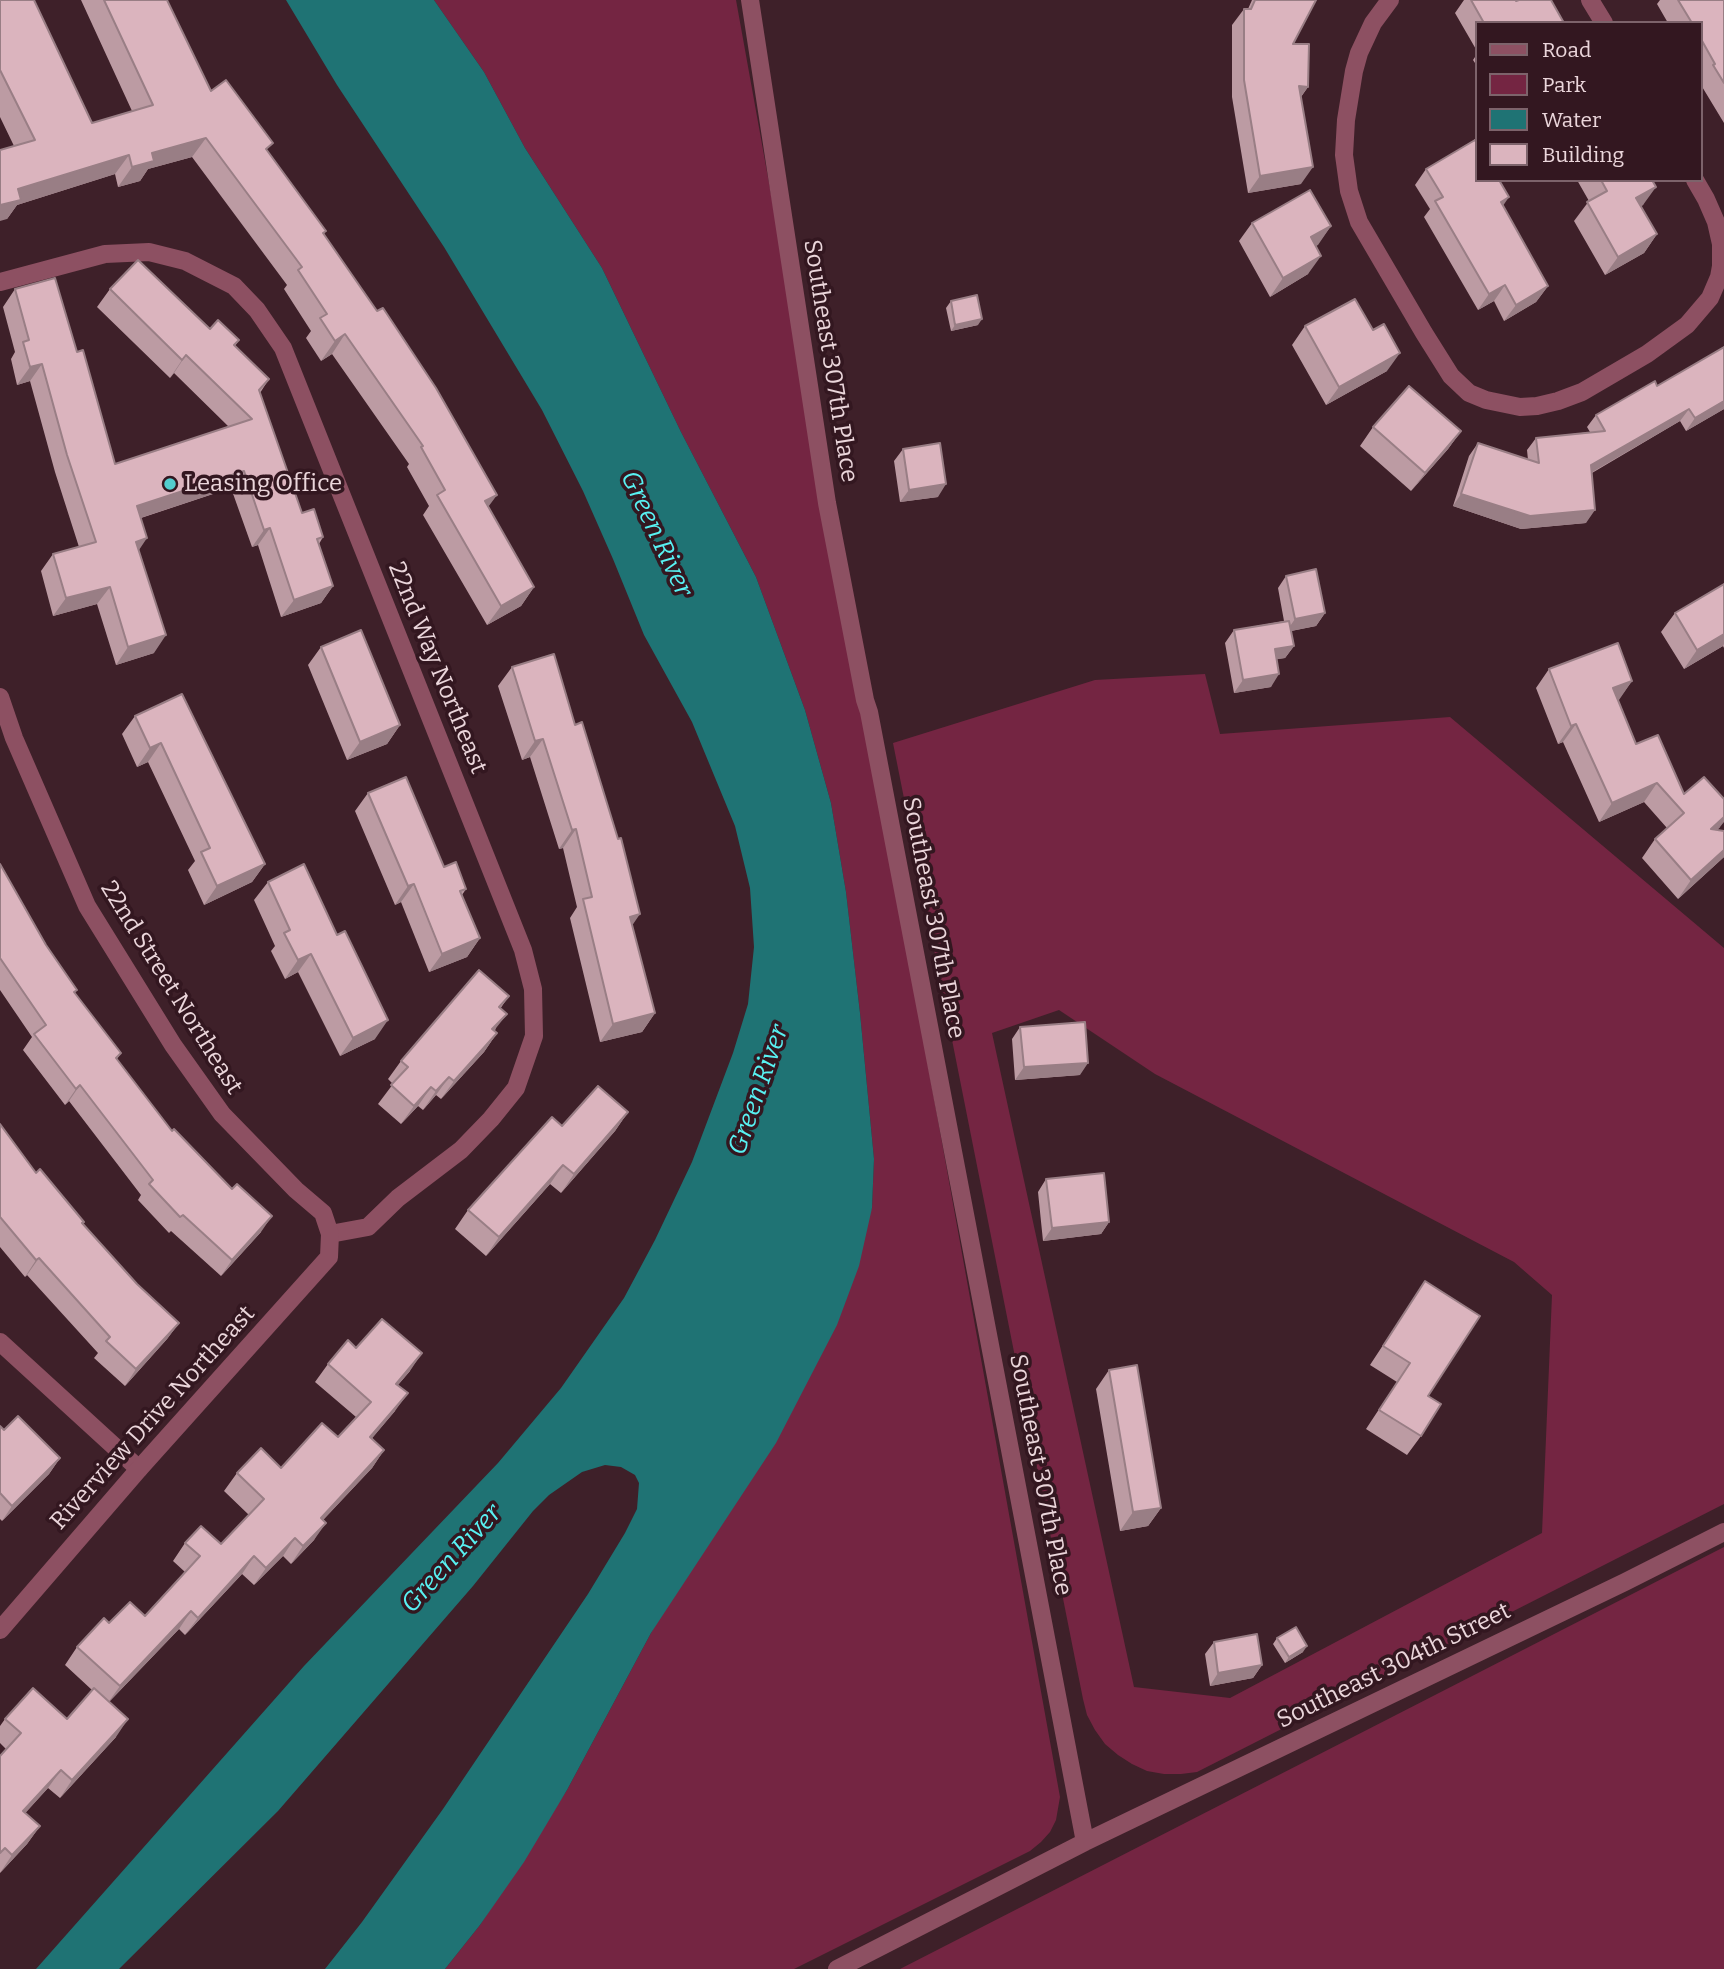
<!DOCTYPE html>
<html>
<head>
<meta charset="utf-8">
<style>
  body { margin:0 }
  #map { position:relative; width:1724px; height:1969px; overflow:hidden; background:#3e2029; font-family:Bitter,serif }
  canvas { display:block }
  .legend { position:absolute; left:1475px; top:21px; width:228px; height:161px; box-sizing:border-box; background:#331720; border:2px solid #7d636b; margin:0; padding:9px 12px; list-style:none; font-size:21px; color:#ebd6db }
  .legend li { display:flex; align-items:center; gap:14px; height:35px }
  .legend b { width:35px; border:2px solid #7d636b }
</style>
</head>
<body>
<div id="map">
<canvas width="1724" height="1969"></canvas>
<ul class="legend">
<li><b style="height:9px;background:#8d5062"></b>Road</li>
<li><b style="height:19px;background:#742542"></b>Park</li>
<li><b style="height:19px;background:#1f7374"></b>Water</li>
<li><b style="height:19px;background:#dbb4be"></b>Building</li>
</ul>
</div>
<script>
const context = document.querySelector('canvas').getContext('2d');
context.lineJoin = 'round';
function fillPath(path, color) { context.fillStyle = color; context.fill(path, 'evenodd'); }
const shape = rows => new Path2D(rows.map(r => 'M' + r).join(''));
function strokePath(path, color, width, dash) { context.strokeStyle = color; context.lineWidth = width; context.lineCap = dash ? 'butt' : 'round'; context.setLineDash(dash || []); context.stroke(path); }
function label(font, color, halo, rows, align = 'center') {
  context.font = font + ' Bitter,serif'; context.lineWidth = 7; context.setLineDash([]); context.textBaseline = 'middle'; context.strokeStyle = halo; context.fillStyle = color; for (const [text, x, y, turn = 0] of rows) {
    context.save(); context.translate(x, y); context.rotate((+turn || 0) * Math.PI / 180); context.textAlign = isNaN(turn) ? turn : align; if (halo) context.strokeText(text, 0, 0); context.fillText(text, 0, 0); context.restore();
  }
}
const green = shape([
  [434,0,736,0,1060,1797,1056,1820,1050,1832,1041,1842,1030,1851,794,1969,445,1969,480,1925,567,1790,651,1633,872,1208,874,1159,860,1013,846,892,831,803,805,710,756,577,681,432,602,268,525,148,484,72],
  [1205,674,1220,734,1450,717,1724,948,1724,1504,1197,1772,1181,1774,1164,1774,1147,1771,1132,1764,1118,1755,1105,1744,1095,1730,1087,1715,1083,1699,893,743,1095,680],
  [1059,1010,1155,1074,1514,1262,1552,1295,1542,1533,1230,1698,1134,1687,992,1033],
  [1724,1547,1724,1969,900,1969]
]);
const water = shape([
  [286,0,434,0,484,72,525,148,602,268,681,432,756,577,805,710,831,803,846,892,860,1013,874,1159,872,1208,859,1266,837,1325,776,1443,651,1633,567,1790,524,1862,480,1925,445,1969,325,1969,362,1922,443,1809,588,1594,625,1533,637,1509,639,1483,635,1475,621,1467,605,1465,582,1472,549,1495,533,1511,473,1586,278,1811,119,1969,36,1969,304,1666,498,1463,561,1388,624,1298,655,1240,692,1162,733,1053,748,1004,754,947,750,888,735,826,692,722,644,635,613,559,583,491,542,410,444,247,337,85]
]);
const minor = shape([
  [1390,0,1373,23,1359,53,1354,71,1346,120,1344,155,1349,191,1359,222,1424,333,1451,376,1469,393,1486,400,1520,407,1537,406,1558,401,1582,392,1647,354,1687,325,1710,298,1719,277,1721,266,1721,244,1716,222,1706,199,1695,180],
  [1590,0,1604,23],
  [0,282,105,254,149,252,185,261,234,286,257,310,283,348,523,950,533,989,534,1036,516,1088,491,1119,461,1150,398,1198,368,1227,330,1234],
  [0,1342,139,1469]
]);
const tertiary = shape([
  [750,0,827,503,865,700,869,712,1085,1842],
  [0,697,14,738,87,906,173,1045,222,1114,296,1190,323,1213,330,1234,329,1257,139,1469,0,1630],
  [837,1969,1085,1842,1625,1582,1724,1532]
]);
const wall = shape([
  [0,0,92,123,132,111,81,0,167,0,211,91,267,152,326,231,324,234,488,507,534,587,521,606,487,625,423,515,429,506,407,467,409,464,332,354,321,361,306,338,311,331,284,289,287,285,192,157,148,169,140,181,118,187,115,174,17,205,7,219,14,146,0,117],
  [1252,0,1316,0,1293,44,1308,87,1301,97,1301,184,1248,193,1232,97,1232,25,1244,9,1248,9],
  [1464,0,1516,0,1516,1,1564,23,1477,23,1477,51,1455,13],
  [1660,0,1724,0,1724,123,1701,85,1701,23,1668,23,1657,4],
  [1477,54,1477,66,1473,60],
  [1426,169,1503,206,1548,286,1536,302,1504,321,1494,301,1478,310,1424,217,1430,209,1415,185],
  [1577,180,1652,180,1643,205,1641,206,1657,234,1644,253,1605,275,1574,221,1589,201],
  [1252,223,1331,226,1316,246,1308,274,1270,297,1239,241],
  [15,289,77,352,115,464,229,427,174,373,170,378,97,307,110,289,239,340,235,346,269,379,260,393,302,513,323,537,319,544,333,586,321,603,281,617,258,545,252,547,231,488,141,518,139,551,154,653,116,665,97,604,53,616,41,571,53,554,79,547,55,472,30,381,17,385,11,359,15,352,3,307],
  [951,301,978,325,951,331,946,308],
  [1305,326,1387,371,1326,405,1292,345],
  [1724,348,1724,409,1686,431,1680,421,1592,473,1586,523,1521,529,1453,506,1469,456,1478,443,1528,460,1527,450,1536,438,1590,432,1587,427,1596,415,1657,386],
  [1373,427,1461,431,1448,449,1411,491,1360,446],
  [903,449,938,497,900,502,894,461],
  [1286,576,1325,613,1316,626,1291,631,1294,646,1285,658,1277,659,1271,687,1234,693,1225,643,1234,630,1284,621,1278,588],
  [1724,584,1724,648,1723,646,1684,669,1661,632,1675,613],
  [321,647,400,725,387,744,347,760,308,665],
  [512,667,632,925,655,1013,642,1032,600,1042,570,918,577,907,563,848,559,849,530,757,522,760,498,686],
  [1549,669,1632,681,1618,700,1636,744,1684,794,1720,827,1717,830,1724,857,1678,899,1642,858,1655,839,1667,828,1644,802,1599,822,1563,742,1558,744,1536,688],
  [182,694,265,864,252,882,204,905,188,870,195,861,148,762,137,767,122,734,135,716],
  [368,793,466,889,462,895,480,938,467,957,429,972,401,902,395,905,355,811],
  [0,864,46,945,77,990,75,993,121,1053,117,1059,172,1131,261,1232,221,1276,171,1231,169,1233,138,1200,141,1195,69,1101,65,1105,23,1050,32,1037,0,990],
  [268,882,375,1039,340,1056,298,972,285,979,271,951,275,946,254,900],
  [509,996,500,1009,495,1031,497,1033,484,1052,441,1099,436,1095,423,1110,418,1106,401,1124,378,1104,393,1084,388,1079,401,1061],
  [1020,1027,1080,1075,1015,1080,1012,1039],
  [628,1112,615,1131,561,1193,550,1184,486,1256,455,1229,468,1210,562,1126],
  [0,1124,36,1173,137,1284,179,1323,167,1339,125,1386,94,1358,98,1353,27,1275,25,1277,0,1247],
  [1046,1179,1109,1222,1101,1234,1043,1241,1038,1192],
  [1425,1281,1428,1396,1421,1436,1407,1455,1366,1429,1397,1382,1370,1365],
  [356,1348,410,1371,398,1385,395,1411,372,1438,384,1450,372,1468,323,1520,314,1540,291,1564,283,1556,254,1585,242,1574,185,1635,179,1629,109,1702,116,1737,60,1798,48,1788,25,1813,40,1826,27,1844,0,1873,0,1756,6,1749,0,1743,0,1726,5,1719,67,1719,92,1690,65,1665,77,1647,109,1623,145,1616,185,1572,173,1561,185,1543,221,1544,249,1515,224,1491,237,1473,281,1468,338,1437,356,1417,315,1382,328,1364],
  [1109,1370,1161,1508,1148,1526,1120,1531,1096,1389],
  [0,1426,4,1430,60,1458,49,1474,2,1521,0,1519],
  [1277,1638,1303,1652,1285,1663,1273,1644],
  [1214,1642,1262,1665,1253,1678,1210,1686,1205,1654]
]);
const shadedWall = shape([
  [1299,86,1308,87,1296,103],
  [206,138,192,157,148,169,140,181,118,187,132,167,152,153],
  [129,155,115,174,17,205,7,219,0,221,0,205,18,189],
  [1313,167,1301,184,1248,193,1260,176],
  [1656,187,1643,205,1623,217,1636,198],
  [1509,197,1498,213,1501,202],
  [1331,226,1318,245,1298,256,1311,237],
  [1657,234,1644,253,1605,275,1618,257],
  [1321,256,1308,274,1270,297,1283,278],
  [1505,285,1494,301,1478,310,1489,294],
  [1548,286,1536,302,1504,321,1516,305],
  [982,319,978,325,951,331,955,325],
  [345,334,332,354,321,361,335,341],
  [1400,353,1387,371,1326,405,1339,387],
  [186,355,174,373,170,378,182,360],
  [42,364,30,381,17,385,30,367],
  [1724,401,1724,409,1686,431,1695,418],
  [1689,409,1680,421,1582,478,1591,465],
  [1461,431,1448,449,1411,491,1425,473],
  [244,471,231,488,125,523,137,506],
  [946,484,938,497,900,502,909,490],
  [1461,494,1595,510,1586,523,1521,529,1453,506],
  [497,495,483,514,485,501],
  [270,528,258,545,252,547,264,530],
  [147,538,135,556,136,542],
  [333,586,321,603,281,617,294,600],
  [110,587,97,604,53,616,66,598],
  [534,587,521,606,487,625,501,606],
  [1325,613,1316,626,1286,632,1295,619],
  [1724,634,1724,644,1723,646,1684,669,1697,650],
  [166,635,154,653,116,665,128,647],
  [1294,646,1285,658,1266,661,1275,649],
  [1279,674,1271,687,1234,693,1243,680],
  [1632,681,1619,700,1600,707,1613,688],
  [1576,724,1563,742,1558,744,1571,726],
  [400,725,387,744,347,760,360,742],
  [543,739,530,757,522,760,535,741],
  [161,743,148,762,137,767,150,748],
  [1657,783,1644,802,1599,822,1612,803],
  [1724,817,1724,822,1720,827,1698,847,1711,829],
  [576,829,563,848,559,849,572,830],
  [1724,850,1724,857,1678,899,1691,880],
  [265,864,252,882,204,905,217,886],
  [414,884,401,902,395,905,408,886],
  [640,914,627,933,630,917],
  [480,938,467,957,429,972,442,954],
  [311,954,298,972,285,979,298,960],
  [655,1013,642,1032,600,1042,613,1024],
  [507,1014,493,1032,492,1029],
  [388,1020,375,1039,340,1056,353,1038],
  [497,1033,484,1052,441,1099,454,1081],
  [1088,1063,1080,1075,1015,1080,1024,1067],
  [449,1077,436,1095,423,1110,436,1091],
  [80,1085,69,1101,65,1105,76,1089],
  [431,1087,418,1106,401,1124,414,1106],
  [628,1112,615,1131,561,1193,574,1174],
  [563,1165,550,1184,486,1256,499,1237],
  [272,1216,261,1232,221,1276,232,1260],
  [1109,1222,1101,1234,1043,1241,1052,1228],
  [39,1258,27,1275,25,1277,36,1260],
  [179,1323,167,1339,125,1386,136,1369],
  [422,1353,410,1371,384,1401,396,1384],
  [408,1393,395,1411,358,1455,370,1437],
  [384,1450,372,1468,309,1535,321,1518],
  [60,1458,49,1474,2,1521,12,1506],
  [1161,1508,1148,1526,1120,1531,1133,1512],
  [326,1523,314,1540,291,1564,303,1546],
  [295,1538,283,1556,254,1585,266,1568],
  [254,1556,242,1574,185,1635,198,1618],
  [191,1611,179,1629,107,1704,120,1686],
  [1307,1646,1303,1652,1285,1663,1289,1657],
  [1262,1665,1253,1678,1210,1686,1218,1673],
  [128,1719,116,1737,60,1798,72,1780],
  [61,1770,48,1788,11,1829,23,1811],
  [40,1826,27,1844,0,1873,12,1855]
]);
const building = shape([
  [0,0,34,0,92,123,153,105,104,0,167,0,211,91,226,80,273,143,266,149,326,231,323,233,377,311,383,308,436,388,497,495,485,501,534,587,501,606,437,495,445,490,421,447,423,446,345,334,335,341,320,318,327,314,298,270,302,267,206,138,152,153,154,161,132,167,129,155,18,189,21,200,0,205,0,150,35,140,0,70,0,0],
  [1255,0,1316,0,1293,44,1309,44,1308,87,1299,86,1313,167,1260,176,1244,80,1244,9,1251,9,1255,0],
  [1471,0,1516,0,1516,1,1519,0,1551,0,1564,23,1484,23,1471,0],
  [1678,0,1724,0,1724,83,1713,65,1715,64,1701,39,1701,23,1692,23,1678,0],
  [1475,140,1477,144,1477,180,1499,180,1509,197,1501,202,1548,286,1516,305,1505,285,1489,294,1435,201,1443,197,1426,169,1475,140],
  [1601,180,1652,180,1656,187,1636,198,1657,234,1618,257,1587,202,1607,191,1601,180],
  [1310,190,1331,226,1311,237,1321,256,1283,278,1252,223,1310,190],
  [138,260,210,329,218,320,239,340,234,345,269,379,259,390,302,513,314,509,323,537,317,539,333,586,294,600,270,528,264,530,244,471,137,506,147,538,136,542,166,635,128,647,110,587,66,598,53,554,96,542,67,455,42,364,30,367,23,342,29,340,15,289,55,278,77,352,83,350,115,464,252,419,186,355,182,360,110,289,138,260],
  [977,295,982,319,955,325,951,301,977,295],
  [1355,299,1373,330,1384,324,1400,353,1339,387,1305,326,1355,299],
  [1724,347,1724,401,1695,418,1689,409,1591,465,1595,510,1530,516,1461,494,1478,443,1539,463,1536,438,1605,431,1596,415,1655,381,1657,386,1724,347],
  [1409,386,1461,431,1425,473,1373,427,1409,386],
  [940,443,946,484,909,490,903,449,940,443],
  [1316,569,1325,613,1295,619,1286,576,1316,569],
  [1724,584,1724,634,1697,650,1675,613,1724,584],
  [1289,621,1294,646,1275,649,1279,674,1243,680,1234,630,1289,621],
  [361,630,400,725,360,742,321,647,361,630],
  [1618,643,1632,681,1613,688,1636,744,1658,735,1684,794,1704,777,1724,799,1724,817,1711,829,1724,831,1724,850,1691,880,1655,839,1684,813,1657,783,1612,803,1576,724,1571,726,1549,669,1618,643],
  [554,654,575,725,582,722,618,839,621,838,640,914,630,917,655,1013,613,1024,583,899,592,897,576,829,572,830,543,739,535,741,512,667,554,654],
  [182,694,265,864,217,886,201,852,210,848,161,743,150,748,135,716,182,694],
  [406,777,444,867,456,862,466,889,460,891,480,938,442,954,414,884,408,886,368,793,406,777],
  [0,864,46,945,77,990,74,992,121,1053,116,1058,172,1131,174,1129,232,1189,237,1184,272,1216,232,1260,183,1215,180,1217,149,1184,153,1180,80,1085,76,1089,34,1034,46,1025,0,958,0,864],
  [304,864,337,935,345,931,388,1020,353,1038,311,954,298,960,284,933,290,930,268,882,304,864],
  [479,970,509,996,499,1007,507,1014,492,1029,497,1033,454,1081,449,1077,436,1091,431,1087,414,1106,391,1085,408,1067,401,1061,479,970],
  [1085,1022,1088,1063,1024,1067,1020,1027,1085,1022],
  [598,1086,628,1112,574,1174,563,1165,499,1237,468,1210,552,1117,562,1126,598,1086],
  [0,1124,36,1173,40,1169,84,1222,82,1223,137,1284,179,1323,136,1369,106,1341,110,1337,39,1258,36,1260,0,1217,0,1124],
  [1104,1173,1109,1222,1052,1228,1046,1179,1104,1173],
  [1425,1281,1480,1316,1428,1396,1441,1404,1421,1436,1379,1410,1410,1363,1383,1346,1425,1281],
  [382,1319,422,1353,396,1384,408,1393,370,1437,384,1450,321,1518,326,1523,303,1546,295,1538,266,1568,254,1556,198,1618,191,1611,120,1686,77,1647,104,1618,109,1623,130,1602,145,1616,200,1556,185,1543,201,1526,221,1544,264,1499,237,1473,261,1448,281,1468,322,1423,338,1437,371,1402,328,1364,348,1340,356,1348,382,1319],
  [1137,1365,1161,1508,1133,1512,1109,1370,1137,1365],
  [18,1416,60,1458,12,1506,0,1493,0,1426,4,1430,18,1416],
  [1296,1627,1307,1646,1289,1657,1277,1638,1296,1627],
  [1257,1634,1262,1665,1218,1673,1214,1642,1257,1634],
  [33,1688,67,1719,94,1688,128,1719,72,1780,61,1770,23,1811,40,1826,12,1855,5,1848,0,1853,0,1756,21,1733,5,1719,33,1688]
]);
const markers = [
  [170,484,7,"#52cdce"]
];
const streetNames = [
  ["Southeast 307th Place",830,361,81],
  ["22nd Way Northeast",437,668,68],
  ["Southeast 307th Place",933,918,79],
  ["22nd Street Northeast",171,988,58],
  ["Riverview Drive Northeast",153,1418,-48],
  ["Southeast 307th Place",1040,1475,79],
  ["Southeast 304th Street",1394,1666,-26]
];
const poiNames = [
  ["Leasing Office",184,484]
];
const waterNames = [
  ["Green River",656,534,65],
  ["Green River",759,1090,-71],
  ["Green River",452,1559,-48]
];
fillPath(green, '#742542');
fillPath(water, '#1f7374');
strokePath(minor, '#8d5062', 18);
strokePath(tertiary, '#8d5062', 18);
fillPath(wall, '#bc9ba3');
fillPath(shadedWall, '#997e85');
fillPath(building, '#dbb4be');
strokePath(building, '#997e85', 2);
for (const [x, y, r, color] of markers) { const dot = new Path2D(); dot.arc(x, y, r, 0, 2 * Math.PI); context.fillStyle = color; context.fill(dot); strokePath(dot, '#331720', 2.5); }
label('24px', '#ebd6db', '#331720', streetNames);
label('24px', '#ebd6db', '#331720', poiNames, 'left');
label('italic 26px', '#58f1f2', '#331720', waterNames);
</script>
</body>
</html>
